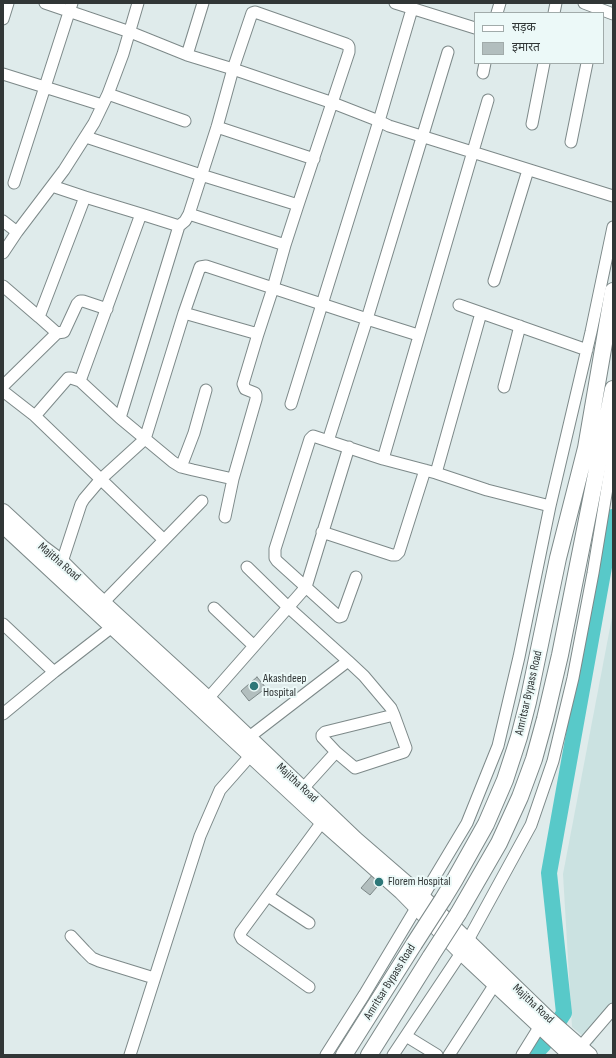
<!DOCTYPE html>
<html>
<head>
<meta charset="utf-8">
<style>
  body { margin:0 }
  #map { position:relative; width:616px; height:1058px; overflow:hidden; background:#dfebeb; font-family:"Sofia Sans Condensed","Noto Sans Devanagari",sans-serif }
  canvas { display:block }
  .frame { position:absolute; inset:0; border:4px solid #313636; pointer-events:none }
  .legend { position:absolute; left:474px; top:12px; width:130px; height:52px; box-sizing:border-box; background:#ecf9f8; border:1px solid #a1abaa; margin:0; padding:5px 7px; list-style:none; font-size:12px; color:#313636 }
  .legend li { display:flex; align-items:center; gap:8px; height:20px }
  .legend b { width:20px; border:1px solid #a1abaa }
</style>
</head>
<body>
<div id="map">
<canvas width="616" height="1058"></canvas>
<div class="frame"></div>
<ul class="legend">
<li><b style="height:5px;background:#fff"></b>सड़क</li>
<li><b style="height:11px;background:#b2bebe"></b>इमारत</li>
</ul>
</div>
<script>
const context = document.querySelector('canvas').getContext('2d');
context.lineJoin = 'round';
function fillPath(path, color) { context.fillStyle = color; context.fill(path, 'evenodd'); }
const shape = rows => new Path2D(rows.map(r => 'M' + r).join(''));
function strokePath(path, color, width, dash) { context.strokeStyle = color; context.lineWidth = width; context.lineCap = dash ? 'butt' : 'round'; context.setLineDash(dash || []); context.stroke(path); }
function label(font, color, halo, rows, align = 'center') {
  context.font = font + ' "Sofia Sans Condensed",sans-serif'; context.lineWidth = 4; context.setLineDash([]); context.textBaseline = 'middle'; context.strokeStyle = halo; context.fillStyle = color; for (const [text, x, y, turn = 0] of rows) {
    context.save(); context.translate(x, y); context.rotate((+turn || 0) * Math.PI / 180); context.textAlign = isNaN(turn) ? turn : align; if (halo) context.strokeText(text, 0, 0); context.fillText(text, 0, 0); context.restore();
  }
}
const built = shape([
  [613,612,613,1009,593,1044,572,1027,563,874]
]);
const river = shape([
  [534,1055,544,1044,564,1013,549,873,613,517]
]);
const building = shape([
  [257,677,266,688,249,701,241,691,257,677],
  [374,873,383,880,370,895,361,888,374,873]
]);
const minor = shape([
  [45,3,130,32,187,55,233,69,333,103,379,121,389,126,613,196],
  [395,3,475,28],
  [584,3,613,14],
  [497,13,500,3],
  [554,13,556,3],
  [3,19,8,3],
  [187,55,203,3],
  [483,73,485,63],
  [3,74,102,105],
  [108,94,185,121],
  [532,124,544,63],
  [217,127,314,159],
  [86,137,201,175,298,205],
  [571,142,587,63],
  [14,183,72,3],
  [52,186,85,197,141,214,80,381,120,418,173,462,181,467,193,470,233,479],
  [189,214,285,245],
  [3,221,17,232],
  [179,226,185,221,189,214,217,127,233,69,252,13,255,12,346,44,348,45,349,47,349,52,298,205,285,245,273,288,258,334,243,384,245,389,255,393,256,395,256,399,233,479,225,517],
  [3,253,17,232,64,170,94,123,108,94,123,54,138,3],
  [494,281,528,170],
  [3,286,39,317],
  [459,305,587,350],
  [184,313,258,334],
  [57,333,39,317,85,197],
  [3,386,57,333,64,332,77,304,80,301,83,301,107,309],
  [504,387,520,326],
  [3,391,35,416,68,378,71,378,80,381],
  [291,404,379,121,412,9],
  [35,416,164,540],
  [120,418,179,226,141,214],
  [328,441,367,319,448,52],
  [383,459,488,100],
  [181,467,194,433,206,390],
  [436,473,481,313],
  [322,532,392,555,396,555,399,552,425,470],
  [62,562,81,504,84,499,101,479,145,439,184,313,200,267,206,266,367,319,418,335],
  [247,567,288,607,348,661],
  [356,577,343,613,342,616,339,617,277,561,275,558,275,549,310,439,313,436,383,459,436,473,487,490,550,506],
  [98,608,202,501],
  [214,608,254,646],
  [3,624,54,672],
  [204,703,306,587,349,447],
  [3,714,54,672,112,627],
  [244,741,348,661,364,676,391,708,394,715,325,732,322,735,322,737,336,752,298,794],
  [336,752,355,768,404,752,406,748,394,715],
  [268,896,309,923],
  [71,936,85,951,92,958,99,961,154,978],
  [309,987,242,939,240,935,241,932,322,822],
  [406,1036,437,1055],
  [576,1052,613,1009],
  [130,1055,200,836,220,790,250,756],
  [326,1055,364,995,467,823,498,746,519,657,550,506,591,332,613,227],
  [393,1055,461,953,531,825,553,761,573,678,593,573,613,452,612,418],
  [449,1055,495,984],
  [522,1055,540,1026]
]);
const major = shape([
  [3,511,42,547,62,562,93,593,208,698,356,839,423,897,548,1018,590,1055],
  [3,526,322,822,401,892,461,953,570,1055]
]);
const highway = shape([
  [443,899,454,881,486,824,505,780,519,737,528,702,558,558,586,448,613,291],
  [458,914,499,843,520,797,534,759,545,719,560,655,613,389],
  [344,1055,414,944],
  [369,1055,431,956]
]);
const highwayBridge = shape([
  [414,944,443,899],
  [431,956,458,914]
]);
const markers = [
  [254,686,5,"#2d7778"],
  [379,882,5,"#2d7778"]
];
const streetNames = [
  ["Majitha Road",59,562,41],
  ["Amritsar Bypass Road",529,693,-77],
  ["Majitha Road",297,783,43],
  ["Amritsar Bypass Road",390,982,-58],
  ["Majitha Road",533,1004,43]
];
const poiNames = [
  ["Akashdeep",263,679],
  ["Hospital",263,693],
  ["Florem Hospital",388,882]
];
fillPath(built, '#cbe2e1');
strokePath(river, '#58c9c9', 16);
fillPath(building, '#b2bebe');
strokePath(building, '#7c8787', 1);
strokePath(minor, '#7d8989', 13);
strokePath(major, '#7d8989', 16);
strokePath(highway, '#7d8989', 18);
strokePath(minor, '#fff', 11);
strokePath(major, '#fff', 14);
strokePath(highway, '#fff', 16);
strokePath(highwayBridge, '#7d8989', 18, []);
strokePath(highwayBridge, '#fff', 16);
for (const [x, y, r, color] of markers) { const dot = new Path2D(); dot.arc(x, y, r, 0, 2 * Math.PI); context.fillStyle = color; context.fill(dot); strokePath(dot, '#ecf9f8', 1.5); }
label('12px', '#313636', '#ecf9f8', streetNames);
label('12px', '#313636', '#ecf9f8', poiNames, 'left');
</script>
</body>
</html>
